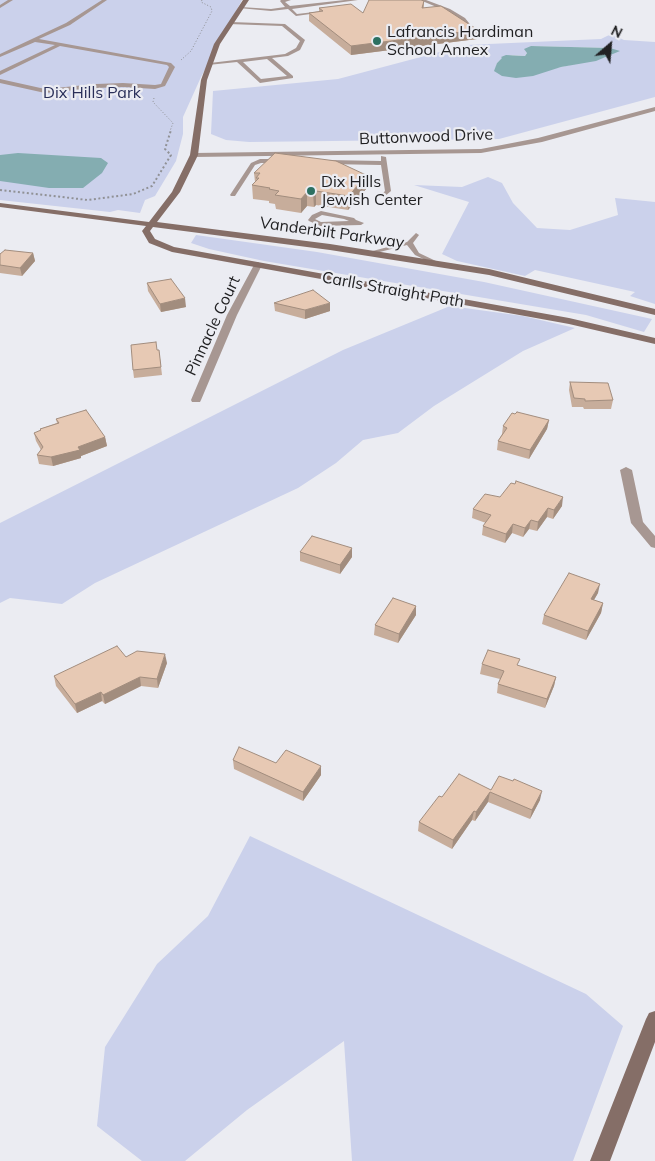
<!DOCTYPE html>
<html>
<head>
<meta charset="utf-8">
<style>
  body { margin:0 }
  #map { position:relative; width:655px; height:1161px; overflow:hidden; background:#ebecf2; font-family:Mulish,sans-serif }
  canvas { display:block }
  .north { position:absolute; left:585px; top:20px; width:50px; height:50px; -webkit-text-stroke:4px #ebecf2; paint-order:stroke; rotate:27deg; font-size:14px; font-weight:700; line-height:20px; text-align:center; color:#212123 }
  .north::after { content:''; display:block; margin:auto; width:18px; height:22px; background:#212123; clip-path:polygon(50% 0,100% 100%,50% 72%,0 100%) }
</style>
</head>
<body>
<div id="map">
<canvas width="655" height="1161"></canvas>
<div class="north">N</div>
</div>
<script>
const context = document.querySelector('canvas').getContext('2d');
context.lineJoin = 'round';
function fillPath(path, color) { context.fillStyle = color; context.fill(path, 'evenodd'); }
const shape = rows => new Path2D(rows.map(r => 'M' + r).join(''));
function strokePath(path, color, width, dash) { context.strokeStyle = color; context.lineWidth = width; context.lineCap = dash ? 'butt' : 'round'; context.setLineDash(dash || []); context.stroke(path); }
function label(font, color, halo, rows, align = 'center') {
  context.font = font + ' Mulish,sans-serif'; context.lineWidth = 4.5; context.setLineDash([]); context.textBaseline = 'middle'; context.strokeStyle = halo; context.fillStyle = color; for (const [text, x, y, turn = 0] of rows) {
    context.save(); context.translate(x, y); context.rotate((+turn || 0) * Math.PI / 180); context.textAlign = isNaN(turn) ? turn : align; if (halo) context.strokeText(text, 0, 0); context.fillText(text, 0, 0); context.restore();
  }
}
const green = shape([
  [0,0,242,0,201,77,183,117,183,134,176,161,155,196,145,200,140,213,118,210,110,212,0,200],
  [611,34,624,40,655,42,655,97,499,139,249,142,226,140,211,134,213,91,338,79,466,45,601,39],
  [531,46,610,48,611,56,547,70,495,71,497,63,503,58,512,55,525,56],
  [488,177,502,183,513,203,537,228,570,230,618,215,615,198,655,202,655,304,630,296,635,292,535,270,525,276,457,261,442,254,469,202,414,185,462,187],
  [196,235,317,252,484,282,652,319,644,332,586,315,264,261,209,249,191,243],
  [450,306,523,316,575,328,523,351,434,406,398,433,363,440,336,463,298,488,95,583,62,604,10,598,0,603,0,523,343,350],
  [250,836,586,994,623,1026,573,1161,352,1161,344,1041,247,1110,185,1161,142,1161,97,1126,105,1047,157,964,208,916]
]);
const water = shape([
  [531,46,610,48,620,51,596,61,561,67,533,76,516,78,502,76,494,71,497,63,502,58,501,57,506,55,525,56,527,53,524,49],
  [18,153,101,158,108,163,102,173,83,188,49,188,0,181,0,155]
]);
const pathFar1 = shape([
  [181,60,191,51,212,11,211,7,201,2,202,0],
  [154,98,153,102,173,123,170,131]
]);
const path = shape([
  [0,190,88,200,133,194,152,186,171,155,165,149,171,130]
]);
const lane = shape([
  [8,0,13,0,0,8,0,5,8,0],
  [102,0,107,0,70,25,39,39,171,63,175,67,165,86,155,89,123,87,96,88,45,93,0,83,0,79,45,89,96,84,123,83,155,85,161,84,169,67,167,65,60,46,0,75,0,71,55,45,35,42,0,57,0,54,66,23,102,0],
  [281,0,291,0,285,2,290,6,345,0,358,0,292,9,297,14,323,11,325,12,296,16,288,9,271,11,239,8,241,7,271,9,285,7,280,1,281,0],
  [420,0,426,0,450,9,465,18,473,28,483,37,479,38,469,30,461,20,446,11,420,0],
  [231,22,285,24,305,40,300,50,288,56,272,58,293,76,293,78,260,83,237,62,208,65,210,63,285,54,296,48,300,41,282,26,229,24,231,22],
  [267,59,287,76,261,79,243,62,267,59],
  [381,156,386,157,391,191,384,197,381,195,385,191,381,165,328,164,325,162,328,160,381,161,381,156],
  [260,159,278,159,281,161,278,163,261,163,255,165,235,196,231,196,230,195,251,163,260,159],
  [321,211,354,218,356,220,364,223,361,225,320,226,309,221,308,220,312,215,321,211],
  [322,215,344,219,349,221,321,222,315,219,322,215],
  [416,233,419,235,413,243,419,253,438,262,438,264,434,264,415,255,407,245,368,255,365,253,407,242,416,233]
]);
const street = shape([
  [655,107,655,111,542,142,481,153,194,157,190,155,194,153,481,149,538,138,655,107],
  [258,262,262,265,237,315,201,400,200,402,192,402,191,400,227,315,254,265,258,262],
  [626,467,632,470,643,522,655,536,655,548,651,547,631,523,620,470,626,467]
]);
const secondary = shape([
  [243,0,249,0,220,44,207,80,198,155,180,192,157,222,330,244,489,269,655,309,655,315,489,275,330,250,153,227,150,231,155,239,174,247,569,318,655,338,655,344,569,324,172,252,149,243,142,231,146,226,0,207,0,203,149,222,172,192,190,155,201,80,214,44,243,0],
  [655,1011,655,1042,610,1161,590,1161,646,1019,649,1013,655,1011]
]);
const wall = shape([
  [423,1,424,1,424,8,477,39,351,55,309,21,309,13,319,12,319,8,363,13],
  [254,173,366,175,366,189,348,210,316,205,314,207,307,206,301,213,276,209,275,204,269,203,269,201,253,199,252,185,255,182],
  [33,253,35,261,22,276,0,273,0,254],
  [147,283,186,307,161,312,148,291],
  [274,303,330,311,305,319,275,311],
  [157,350,159,350,162,375,134,378,133,370],
  [570,382,613,400,611,409,584,409,583,407,572,407,569,390],
  [56,419,105,437,107,446,81,456,81,458,53,466,39,464,37,455,41,450,36,441,34,433,40,431,40,429,57,423],
  [549,420,547,429,529,459,497,450,498,441,502,434,503,426],
  [562,506,553,519,547,517,537,531,529,529,523,537,512,533,505,543,482,535,483,526,486,523,472,518,473,509],
  [352,548,352,557,340,574,300,561,300,552],
  [598,593,594,600,603,603,601,613,586,640,542,624,544,615],
  [416,606,416,615,398,643,374,635,375,625],
  [126,657,167,663,158,688,141,686,105,704,102,701,77,713,56,686,54,676],
  [482,664,518,666,556,677,554,686,545,708,497,693,498,684,500,679,480,674],
  [233,760,276,763,321,775,303,801,234,769],
  [491,790,540,800,530,819,488,802,475,821,472,820,452,849,418,831,419,822,442,797]
]);
const shadedWall = shape([
  [478,30,477,39,351,55,351,46],
  [366,175,366,189,348,210,349,196],
  [316,191,316,205,314,207,313,193],
  [307,192,307,206,301,213,301,199],
  [33,253,35,261,22,276,20,268],
  [185,298,186,307,161,312,160,304],
  [330,303,330,311,305,319,305,310],
  [549,420,547,429,529,459,530,450],
  [105,437,107,446,81,456,81,458,53,466,51,457],
  [563,497,562,506,553,519,554,510],
  [548,508,547,517,537,531,538,522],
  [531,520,529,529,523,537,525,528],
  [513,524,512,533,505,543,506,534],
  [352,548,352,557,340,574,340,565],
  [600,584,598,593,589,608,591,599],
  [603,603,601,613,586,640,588,631],
  [416,606,416,615,398,643,399,634],
  [165,654,167,663,158,688,157,679],
  [140,677,141,686,105,704,103,695],
  [556,677,554,686,545,708,547,699],
  [101,692,102,701,77,713,75,704],
  [321,766,321,775,303,801,303,792],
  [542,791,540,800,530,819,532,810],
  [490,792,488,802,475,821,476,812],
  [474,811,472,820,452,849,453,840]
]);
const building = shape([
  [369,0,421,0,424,1,422,8,441,6,478,30,351,46,309,13,323,11,319,8,351,4,363,13,369,0],
  [275,153,336,161,366,175,349,196,316,191,313,193,307,192,301,199,275,195,279,191,269,189,270,188,252,185,259,178,256,178,260,173,254,173,275,153],
  [5,250,33,253,20,268,0,265,0,254,5,250],
  [171,279,185,298,160,304,147,283,171,279],
  [313,290,330,303,305,310,274,303,313,290],
  [156,342,157,350,159,350,161,367,133,370,131,345,156,342],
  [570,382,608,383,613,400,585,401,585,399,574,398,570,382],
  [86,410,105,437,78,447,80,450,51,457,37,455,43,447,34,433,41,430,40,429,59,423,56,419,86,410],
  [517,412,549,420,530,450,498,441,507,428,503,426,512,413,515,414,517,412],
  [516,481,563,497,554,510,548,508,538,522,531,520,525,528,513,524,506,534,483,526,491,515,473,509,485,494,500,497,511,483,515,484,516,481],
  [312,536,352,548,340,565,300,552,312,536],
  [569,573,600,584,591,599,603,603,588,631,544,615,569,573],
  [393,598,416,606,399,634,375,625,393,598],
  [117,646,126,657,137,651,165,654,157,679,140,677,103,695,101,692,75,704,54,676,117,646],
  [488,650,520,659,517,665,556,677,547,699,498,684,504,671,482,664,488,650],
  [239,747,276,763,286,750,321,766,303,792,233,760,239,747],
  [459,774,491,790,499,776,513,781,514,779,542,791,532,810,490,792,476,812,474,811,453,840,419,822,439,796,442,797,459,774]
]);
const markers = [
  [377,41,5,"#2c7061"],
  [311,191,5,"#2c7061"]
];
const farPoinames = [
  ["Lafrancis Hardiman",387,32],
  ["School Annex",387,50],
  ["Dix Hills",321,182],
  ["Jewish Center",321,200]
];
const farParknames = [
  ["Dix Hills Park",92,93]
];
const farStreetnames = [
  ["Buttonwood Drive",426,137,-2],
  ["Vanderbilt Parkway",332,233,8],
  ["Carlls Straight Path",393,290,10],
  ["Pinnacle Court",213,326,-65]
];
fillPath(green, '#cbd1eb');
fillPath(water, '#84adb1');
strokePath(pathFar1, '#909195', 1, [1, 2]);
strokePath(path, '#909195', 2, [2, 2.5]);
fillPath(lane, '#a79792');
fillPath(street, '#a79792');
fillPath(secondary, '#856e67');
fillPath(wall, '#c7ad9b');
fillPath(shadedWall, '#a28d7e');
fillPath(building, '#e7c9b4');
strokePath(building, '#a28d7e', 1);
for (const [x, y, r, color] of markers) { const dot = new Path2D(); dot.arc(x, y, r, 0, 2 * Math.PI); context.fillStyle = color; context.fill(dot); strokePath(dot, '#ebecf2', 2); }
label('16px', '#212123', '#ebecf2', farPoinames, 'left');
label('16px', '#292f59', '#ebecf2', farParknames);
label('16px', '#212123', '#ebecf2', farStreetnames);
</script>
</body>
</html>
